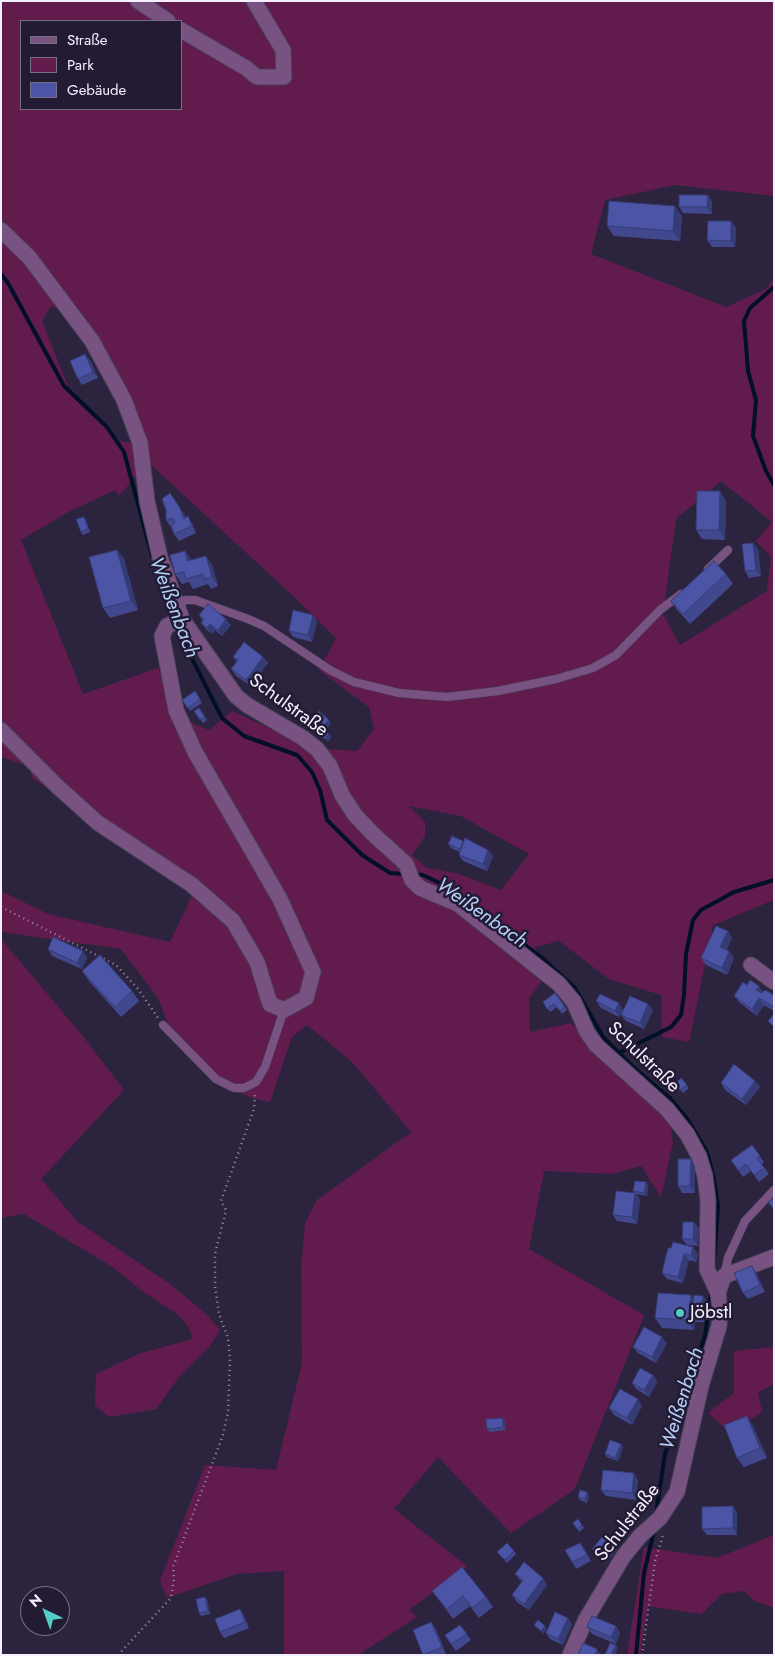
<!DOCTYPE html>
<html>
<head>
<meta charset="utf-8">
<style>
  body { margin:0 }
  #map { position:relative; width:775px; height:1656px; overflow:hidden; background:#2c243e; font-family:Jost,sans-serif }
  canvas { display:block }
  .frame { position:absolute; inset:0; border:2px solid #f4f0ff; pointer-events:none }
  .legend { position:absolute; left:20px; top:20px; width:162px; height:90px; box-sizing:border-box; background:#231a34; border:1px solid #777085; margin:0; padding:6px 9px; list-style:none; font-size:15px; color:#f4f0ff }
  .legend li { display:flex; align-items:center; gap:10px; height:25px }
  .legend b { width:25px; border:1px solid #777085 }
  .north { position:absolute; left:20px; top:1586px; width:50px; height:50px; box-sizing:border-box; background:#231a34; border:1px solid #777085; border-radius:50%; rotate:318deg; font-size:14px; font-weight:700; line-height:20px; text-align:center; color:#f4f0ff }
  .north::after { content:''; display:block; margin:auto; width:18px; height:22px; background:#55cdc6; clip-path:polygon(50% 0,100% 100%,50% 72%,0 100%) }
</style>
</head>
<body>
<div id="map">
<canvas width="775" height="1656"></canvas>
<div class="frame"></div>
<ul class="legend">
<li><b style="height:6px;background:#785381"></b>Straße</li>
<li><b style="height:14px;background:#611c4d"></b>Park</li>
<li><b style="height:14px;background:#4c54a5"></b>Gebäude</li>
</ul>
<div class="north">N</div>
</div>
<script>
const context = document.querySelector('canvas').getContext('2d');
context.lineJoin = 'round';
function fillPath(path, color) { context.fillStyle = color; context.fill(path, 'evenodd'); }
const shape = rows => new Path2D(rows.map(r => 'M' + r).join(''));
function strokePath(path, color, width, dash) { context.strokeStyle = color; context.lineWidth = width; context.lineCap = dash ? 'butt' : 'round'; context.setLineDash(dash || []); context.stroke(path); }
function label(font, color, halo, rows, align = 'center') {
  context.font = font + ' Jost,sans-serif'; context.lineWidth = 5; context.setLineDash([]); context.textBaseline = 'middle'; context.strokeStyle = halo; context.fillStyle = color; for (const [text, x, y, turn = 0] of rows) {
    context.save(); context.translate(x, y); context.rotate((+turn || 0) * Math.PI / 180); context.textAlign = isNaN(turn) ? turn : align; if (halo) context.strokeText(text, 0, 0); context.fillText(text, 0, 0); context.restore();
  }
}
const green = shape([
  [1,1,774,1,774,196,675,185,605,200,591,254,726,307,766,289,774,278,774,900,713,925,689,1042,662,1037,661,995,609,979,559,941,535,947,543,980,529,998,530,1032,571,1023,670,1123,673,1142,661,1197,641,1166,612,1174,544,1171,529,1249,644,1315,575,1489,511,1533,438,1457,394,1509,467,1566,409,1610,417,1617,358,1655,284,1655,284,1571,236,1574,167,1598,160,1581,205,1465,276,1470,302,1363,301,1266,305,1223,317,1200,411,1132,351,1061,307,1025,292,1037,270,1102,256,1099,221,1086,173,1036,158,998,121,949,1,932,1,891,48,914,170,942,199,881,33,779,29,766,1,757],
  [21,21,181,21,181,109,21,109],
  [50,307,61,307,102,367,134,443,119,441,108,425,69,389,42,321],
  [148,462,293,596,336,638,319,670,369,707,374,729,357,751,327,749,271,729,232,711,209,730,192,723,171,697,158,668,83,694,21,540,68,512,115,490,119,496],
  [721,481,772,522,756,541,771,557,767,591,680,645,663,614,676,519],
  [409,806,461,816,529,854,501,890,459,874,427,868,412,855,425,836,425,822],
  [1,939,82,1035,124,1090,41,1179,78,1222,170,1284,207,1315,220,1330,209,1347,179,1377,156,1409,109,1417,95,1405,96,1374,138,1354,193,1339,188,1326,177,1314,145,1293,111,1266,24,1214,1,1218],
  [774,1347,774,1384,758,1392,762,1412,730,1433,708,1413,734,1393,734,1351],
  [774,1535,774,1608,755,1601,743,1591,722,1594,701,1614,648,1606,640,1655,627,1655,644,1547,717,1558]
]);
const stream = shape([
  [1,274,8,283,64,386,107,427,124,452,152,556],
  [774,287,750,308,744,321,748,371,756,400,753,436,766,471,774,485],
  [160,579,174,620],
  [176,627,222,718,244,736,297,755,312,772,320,790,327,820,362,855,390,873,405,874],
  [415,874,423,875,450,888,541,957,575,988,603,1037,633,1067,670,1098,688,1120,707,1152,714,1179,718,1206,714,1262],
  [619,1053,671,1027,681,1015,684,995,686,954,693,920,701,910,734,892,774,880],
  [656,1514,665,1454,705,1336,711,1294],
  [636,1655,644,1573,654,1531]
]);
const path = shape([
  [1,907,116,965,139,990,158,1018],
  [118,1655,171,1598,174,1579,173,1567,223,1435,228,1412,230,1360,228,1338,219,1314,215,1286,215,1254,226,1210,221,1201,254,1109,255,1093],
  [642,1655,655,1561,663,1535]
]);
const lane = shape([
  [708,569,728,550],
  [177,604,186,600,195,600,248,619,264,626,330,670,354,682,399,693,447,697,498,691,556,679,593,668,616,655,660,610,681,594],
  [163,1025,216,1079,234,1088,244,1088,256,1082,265,1067,284,1010],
  [724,1276,728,1258,745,1221,774,1190]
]);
const street = shape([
  [138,1,168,21],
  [181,30,246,68,257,77,284,77,283,50,254,1],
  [1,230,29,257,92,341,124,400,140,443,147,501,160,557,182,619,236,696,247,705,303,738,317,749,330,766,342,795,355,815,373,834,406,864,412,880,420,888,458,904,559,984,574,1002,587,1032,596,1045,667,1109,687,1134,699,1156,705,1176,708,1200,707,1269,718,1293,720,1309,719,1326,701,1386,677,1492,660,1518,640,1536,623,1557,586,1619,570,1655],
  [1,730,58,787,98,823,192,885,233,921,257,962,270,1004,284,1010,306,998,313,972,280,899,195,752,176,710,162,636,167,626,182,619],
  [751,965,774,982],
  [718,1293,724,1276,774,1257]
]);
const wall = shape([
  [708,195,712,202,712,214,683,213,679,207],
  [682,216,680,241,614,236,607,226],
  [731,221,736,228,735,247,712,247,707,240],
  [90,360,98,378,82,385,78,379],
  [170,493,184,514,186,518,188,516,192,523,196,533,179,541,174,534,171,526,170,526,166,520],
  [726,501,725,540,702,539,696,530],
  [84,517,86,520,90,532,83,535,81,532],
  [753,543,758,549,761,576,749,578,745,571],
  [117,550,124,559,138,610,110,618,103,608],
  [185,551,191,560,206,556,212,565,218,586,211,589,208,584,193,589,189,582,182,584,175,574],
  [726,574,733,584,690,624,678,611,671,601],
  [199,615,231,625,222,636,215,630,212,634,206,629,201,623,203,621],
  [313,615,317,621,312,642,293,637,289,631],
  [233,657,263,657,268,663,251,686,236,676,231,669,237,662],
  [195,691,202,703,190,711,182,700],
  [199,708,207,720,203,723,194,711],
  [313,718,329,720,331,723,326,730,315,721],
  [464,841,493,856,487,871,463,861,459,855,460,852,451,848,448,844],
  [732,938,726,950,729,951,734,958,727,975,706,965,701,958],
  [48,949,83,951,87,958,82,969,52,956],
  [82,971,132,991,139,1001,121,1017,89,981],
  [747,985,763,992,774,995,774,1011,764,1005,757,1016,739,1002,734,996],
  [555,993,567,1010,562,1014,557,1007,550,1012,543,1002],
  [596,1001,623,1010,619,1017,601,1008],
  [648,1004,653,1010,644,1029,626,1021,621,1015],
  [681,1078,689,1088,683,1093,675,1084],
  [721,1083,760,1087,746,1105,725,1090],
  [752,1145,764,1162,762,1164,769,1174,759,1182,751,1171,743,1177,731,1160],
  [695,1166,695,1193,682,1193,678,1186],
  [646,1182,648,1186,647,1196,636,1194,640,1200,637,1224,617,1221,613,1215,635,1193,633,1191],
  [694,1222,699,1229,698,1246,687,1245,682,1239],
  [668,1248,698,1254,696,1262,689,1260,683,1283,667,1279,662,1273],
  [756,1272,765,1292,748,1299,743,1293],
  [691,1295,693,1298,708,1302,704,1322,695,1322,694,1330,662,1328,655,1318],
  [667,1343,656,1363,638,1353,633,1347],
  [653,1375,657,1382,649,1397,636,1389,632,1383],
  [642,1406,632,1425,614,1415,609,1408],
  [503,1418,505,1421,506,1430,490,1432,487,1429],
  [753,1426,767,1458,744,1467,737,1458],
  [623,1447,618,1461,607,1457,605,1454],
  [638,1480,636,1500,606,1496,601,1490],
  [587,1492,589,1495,587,1503,580,1500,578,1497],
  [733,1506,737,1513,737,1535,707,1535,702,1529],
  [578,1519,584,1528,579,1532,573,1523],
  [580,1543,591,1561,576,1569,572,1562],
  [592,1549,617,1550,606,1563,596,1556],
  [514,1551,516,1554,507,1563,497,1552],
  [515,1574,547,1585,529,1610,517,1602,512,1595,522,1582,520,1580],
  [432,1591,486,1597,493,1607,479,1618,470,1606,453,1619],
  [205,1597,207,1600,210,1614,201,1616,199,1613],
  [240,1609,244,1616,249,1628,224,1638,220,1632],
  [431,1622,436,1629,446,1654,444,1655,423,1655],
  [572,1624,563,1645,550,1639,546,1633],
  [460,1625,471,1640,456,1651,445,1635],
  [616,1626,620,1633,616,1644,592,1634,587,1627]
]);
const shadedWall = shape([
  [708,195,712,202,712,214,707,207],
  [675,206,682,216,680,241,673,231],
  [731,221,736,228,735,247,731,241],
  [85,354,90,360,98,378,93,372],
  [720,491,726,501,725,540,719,530],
  [180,508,184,514,188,525,184,519],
  [188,516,192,523,196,533,192,526],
  [84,517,86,520,90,532,88,529],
  [753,543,758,549,761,576,756,570],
  [117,550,124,559,138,610,131,601],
  [185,551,192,561,187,561],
  [206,556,212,565,218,586,212,577],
  [313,615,317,621,312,642,308,635],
  [226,619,231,625,222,636,218,630],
  [210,624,215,630,212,634,207,628],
  [263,657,268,663,251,686,246,680],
  [329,720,331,723,326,730,323,726],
  [329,734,332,737,328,742,325,739],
  [488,850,493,856,487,871,483,864],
  [728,931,732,938,725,954,720,947],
  [83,951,87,958,82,969,77,963],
  [729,951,734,958,727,975,722,968],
  [759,986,763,992,761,996,756,990],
  [759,998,764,1005,757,1016,752,1009],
  [619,1003,623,1010,619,1017,615,1011],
  [648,1004,653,1010,644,1029,640,1023],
  [755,1081,760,1087,746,1105,742,1099],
  [691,1159,695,1166,695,1193,690,1186],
  [646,1182,648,1186,647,1196,644,1193],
  [635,1193,640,1200,637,1224,632,1217],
  [694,1222,699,1229,698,1246,693,1239],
  [693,1247,698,1254,696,1262,691,1255],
  [684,1254,689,1260,683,1283,678,1277],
  [752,1266,756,1272,765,1292,760,1285],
  [691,1295,698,1304,691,1316,695,1322,694,1330,688,1320],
  [703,1296,708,1302,704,1322,699,1316],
  [662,1337,667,1343,656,1363,652,1357],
  [653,1375,657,1382,649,1397,644,1390],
  [638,1399,642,1406,632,1425,627,1418],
  [747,1416,753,1426,767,1458,760,1448],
  [503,1418,505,1421,506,1430,503,1427],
  [621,1444,623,1447,618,1461,615,1458],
  [634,1473,638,1480,636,1500,632,1493],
  [587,1492,589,1495,587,1503,585,1499],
  [733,1506,737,1513,737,1535,733,1528],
  [580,1543,585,1549,591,1561,587,1555],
  [612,1543,617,1550,606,1563,601,1557],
  [543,1578,547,1585,529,1610,524,1604],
  [205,1597,207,1600,210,1614,208,1611],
  [240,1609,244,1616,249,1628,245,1622],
  [568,1618,572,1624,563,1645,558,1639],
  [431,1622,436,1629,446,1654,442,1647],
  [545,1626,547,1629,543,1634,541,1631],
  [616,1626,620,1633,616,1644,611,1637],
  [616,1645,618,1648,615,1655,611,1655],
  [597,1649,601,1655,595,1655]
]);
const building = shape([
  [679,195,708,195,707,207,679,207,679,195],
  [609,201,675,206,673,231,607,226,609,201],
  [708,221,731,221,731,241,707,240,708,221],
  [85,354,93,372,78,379,70,361,85,354],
  [697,491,720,491,719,530,696,530,697,491],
  [170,493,180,508,184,519,188,516,192,526,174,534,171,525,175,523,173,518,166,520,166,510,162,499,170,493],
  [84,517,88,529,81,532,76,519,84,517],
  [753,543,756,570,745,571,742,544,753,543],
  [117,550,131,601,103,608,89,557,117,550],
  [185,551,187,561,206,556,212,577,204,579,203,574,186,579,184,572,175,574,170,555,185,551],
  [714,561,726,574,683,614,671,601,714,561],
  [208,604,226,619,218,630,210,624,207,628,201,623,204,619,199,615,208,604],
  [293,610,313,615,308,635,289,631,293,610],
  [244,642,263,657,246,680,231,669,238,660,233,657,244,642],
  [195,691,200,699,188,708,182,700,195,691],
  [199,708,205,717,200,720,194,711,199,708],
  [319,711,329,720,323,726,313,718,319,711],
  [322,728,329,734,325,739,318,734,322,728],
  [452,836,463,841,460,849,448,844,452,836],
  [465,838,488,850,483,864,459,855,465,838],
  [716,926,728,931,720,947,729,951,722,968,701,958,716,926],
  [53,937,83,951,77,963,48,949,53,937],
  [100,955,132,991,115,1007,82,971,100,955],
  [750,980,759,986,756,990,762,993,765,990,774,995,774,1007,759,998,752,1009,734,996,743,982,747,985,750,980],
  [555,993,565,1007,560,1011,554,1004,547,1009,543,1002,555,993],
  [600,994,619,1003,615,1011,596,1001,600,994],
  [630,996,648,1004,640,1023,621,1015,630,996],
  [774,1014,774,1027,768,1021,774,1014],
  [734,1064,755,1081,742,1099,721,1083,734,1064],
  [681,1078,687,1085,680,1090,675,1084,681,1078],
  [752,1145,760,1156,757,1158,764,1168,754,1175,746,1164,738,1170,731,1160,752,1145],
  [678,1159,691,1159,690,1186,678,1186,678,1159],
  [635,1181,646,1182,644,1193,633,1191,635,1181],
  [616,1191,635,1193,632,1217,613,1215,616,1191],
  [774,1198,774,1209,768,1202,774,1198],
  [683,1222,694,1222,693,1239,682,1239,683,1222],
  [673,1242,693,1247,691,1255,684,1254,678,1277,662,1273,668,1248,671,1248,673,1242],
  [752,1266,760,1285,743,1293,734,1273,752,1266],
  [658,1293,691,1295,688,1320,655,1318,658,1293],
  [694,1295,703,1296,699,1316,691,1316,694,1295],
  [644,1327,662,1337,652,1357,633,1347,644,1327],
  [640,1368,653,1375,644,1390,632,1383,640,1368],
  [620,1389,638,1399,627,1418,609,1408,620,1389],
  [747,1416,760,1448,737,1458,724,1425,747,1416],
  [503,1418,503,1427,487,1429,486,1419,503,1418],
  [610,1440,621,1444,615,1458,605,1454,610,1440],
  [603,1470,634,1473,632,1493,601,1490,603,1470],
  [580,1490,587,1492,585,1499,578,1497,580,1490],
  [733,1506,733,1528,702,1529,702,1507,733,1506],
  [578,1519,582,1525,577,1529,573,1523,578,1519],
  [603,1536,612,1543,601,1557,592,1549,603,1536],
  [507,1543,514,1551,505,1560,497,1552,507,1543],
  [580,1543,587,1555,572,1562,565,1550,580,1543],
  [524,1562,543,1578,524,1604,512,1595,523,1580,515,1574,524,1562],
  [462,1567,486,1597,472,1608,463,1596,447,1609,432,1591,462,1567],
  [205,1597,208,1611,199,1613,196,1599,205,1597],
  [240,1609,245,1622,220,1632,215,1619,240,1609],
  [555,1612,568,1618,558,1639,546,1633,555,1612],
  [592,1616,616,1626,611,1637,587,1627,592,1616],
  [538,1620,545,1626,541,1631,534,1625,538,1620],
  [431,1622,442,1647,423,1655,413,1630,431,1622],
  [460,1625,467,1634,451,1644,445,1635,460,1625],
  [583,1643,597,1649,595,1655,578,1655,583,1643],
  [610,1643,616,1645,611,1655,605,1655,610,1643]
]);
const markers = [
  [680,1313,5,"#55cdc6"]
];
const streetNames = [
  ["Schulstraße",288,706,36],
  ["Schulstraße",643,1058,44],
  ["Schulstraße",628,1523,-52]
];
const poiNames = [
  ["Jöbstl",690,1313]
];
const waterNames = [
  ["Weißenbach",173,608,69],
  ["Weißenbach",481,914,35],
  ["Weißenbach",683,1399,-73]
];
fillPath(green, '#611c4d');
strokePath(stream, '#011026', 4);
strokePath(lane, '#484159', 9);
strokePath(street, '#484159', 17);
strokePath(path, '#9792a6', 2.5, [1, 4]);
strokePath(lane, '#785381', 8);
strokePath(street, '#785381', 15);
fillPath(wall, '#41488e');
fillPath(shadedWall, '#353b74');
fillPath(building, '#4c54a5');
strokePath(building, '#353b74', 1);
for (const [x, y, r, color] of markers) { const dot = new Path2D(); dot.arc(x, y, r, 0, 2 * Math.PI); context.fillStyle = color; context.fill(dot); strokePath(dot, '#231a34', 2); }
label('19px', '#f4f0ff', '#231a34', streetNames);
label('19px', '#f4f0ff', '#231a34', poiNames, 'left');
label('italic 20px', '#b3d1f8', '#231a34', waterNames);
</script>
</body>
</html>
